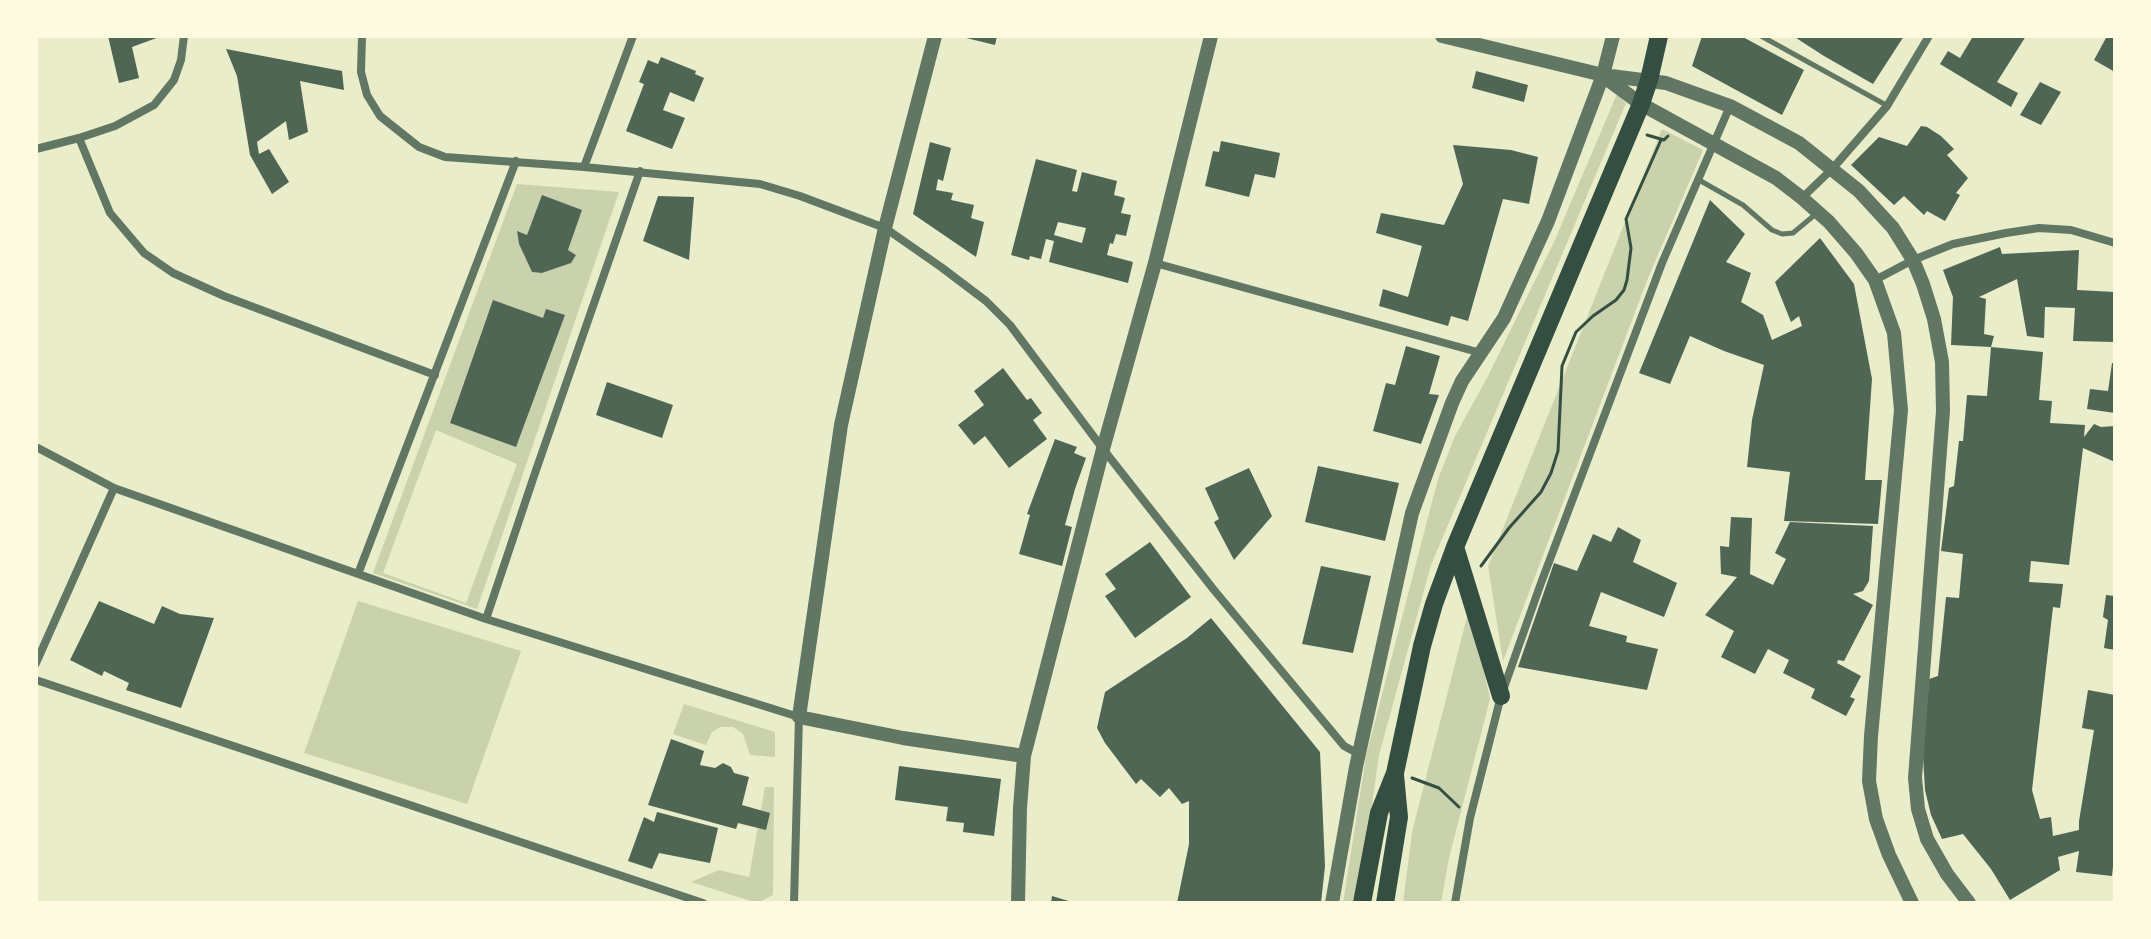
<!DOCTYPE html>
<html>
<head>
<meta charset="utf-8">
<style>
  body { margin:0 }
  #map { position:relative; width:2151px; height:939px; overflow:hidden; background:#e9edc9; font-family:"Sofia Sans Condensed",sans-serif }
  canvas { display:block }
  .frame { position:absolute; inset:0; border:38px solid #fefae0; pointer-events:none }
</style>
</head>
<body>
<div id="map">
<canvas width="2151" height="939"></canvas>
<div class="frame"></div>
</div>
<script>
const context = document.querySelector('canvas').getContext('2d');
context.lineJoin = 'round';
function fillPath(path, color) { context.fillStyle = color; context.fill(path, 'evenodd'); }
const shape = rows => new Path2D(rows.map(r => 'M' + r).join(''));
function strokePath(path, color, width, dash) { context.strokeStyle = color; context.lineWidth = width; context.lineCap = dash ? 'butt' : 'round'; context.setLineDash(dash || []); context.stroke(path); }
const green = shape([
  [1617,94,1626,103,1431,565,1379,755,1358,903,1343,903,1366,756,1438,479,1455,436,1488,376,1554,242],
  [1662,129,1703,150,1648,278,1503,661,1488,566],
  [517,184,619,192,477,609,373,573],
  [542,196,582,210,568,250,576,255,570,263,542,273,532,272,519,244,517,232,527,235],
  [436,430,517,464,466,603,383,573],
  [358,601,521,651,467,804,304,753],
  [1470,605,1490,699,1449,858,1441,903,1403,903,1412,832],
  [684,704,775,732,775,757,750,755,743,734,733,727,720,727,712,732,706,745,673,734],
  [765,787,774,787,773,895,757,903,691,882,719,870,749,877]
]);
const building = shape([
  [108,36,162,36,132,47,139,78,119,83],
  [958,36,997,36,995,45],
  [1702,36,1741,36,1804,70,1782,115,1692,66],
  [1793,36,1904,36,1873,84,1824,56],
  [1969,36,2026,36,1997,82,2018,93,2011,107,1940,64,1948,51,1960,58,1972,38],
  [2107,36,2115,36,2115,72,2094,60],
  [226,49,342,71,344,90,300,81,308,132,289,140,286,121,257,142,259,154,269,149,289,182,272,194,250,155,237,76],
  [661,57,696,71,695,74,704,78,694,102,670,92,663,110,685,118,672,149,626,131,644,84,639,82,648,60,658,64],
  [1476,71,1528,85,1524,102,1472,88],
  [2040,82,2061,92,2041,125,2020,115],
  [1921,126,1927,127,1941,136,1954,149,1947,155,1968,178,1956,193,1960,195,1945,221,1927,211,1924,215,1904,196,1894,205,1851,165,1879,137,1907,146],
  [1221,141,1280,153,1275,178,1255,174,1249,197,1205,186,1213,151,1219,152],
  [930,142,951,148,943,181,938,179,936,190,953,193,951,200,974,205,971,218,984,222,976,257,913,214],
  [1453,145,1511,150,1538,157,1529,204,1503,199,1468,321,1451,316,1448,326,1379,306,1383,289,1408,297,1422,246,1376,233,1381,213,1444,225,1463,184],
  [1036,159,1077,170,1072,191,1077,192,1082,172,1117,181,1114,195,1125,198,1121,213,1131,215,1126,236,1116,234,1113,244,1110,243,1107,255,1133,262,1128,283,1049,262,1054,241,1046,239,1041,259,1030,256,1029,260,1011,255],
  [1058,222,1086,228,1082,243,1054,235],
  [542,195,582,210,568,250,576,255,571,263,542,273,532,272,519,244,517,231,527,235],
  [658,196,694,197,689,260,643,241],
  [1710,200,1745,234,1726,262,1751,273,1741,302,1763,315,1772,340,1802,326,1799,316,1791,322,1775,282,1820,238,1854,284,1872,379,1865,480,1882,480,1878,524,1784,521,1790,472,1747,467,1752,420,1764,365,1724,351,1690,336,1670,384,1639,373],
  [2000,247,2002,254,2079,250,2077,290,2115,292,2115,342,2073,341,2075,308,2045,307,2044,338,2027,336,2017,279,1979,297,1986,299,1984,334,1994,336,1991,347,1951,345,1953,297,1943,270],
  [493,300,543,318,546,309,565,315,516,447,450,423],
  [1406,346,1440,356,1429,394,1439,395,1421,444,1373,431,1386,383,1395,385],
  [1991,347,2043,352,2039,400,2052,401,2050,423,2085,425,2084,437,2094,424,2101,427,2115,426,2115,462,2083,448,2069,565,2031,561,2029,582,2063,584,2060,608,2053,607,2032,790,2040,819,2051,817,2053,836,2079,830,2079,821,2094,730,2082,728,2088,690,2115,695,2115,848,2112,876,2076,872,2079,851,2058,857,2060,870,2010,900,1991,869,1963,834,1942,839,1931,815,1925,790,1923,756,1929,679,1938,676,1946,597,1959,598,1963,554,1941,551,1949,488,1954,486,1959,441,1963,441,1967,395,1987,396],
  [2112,363,2115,363,2115,413,2087,409,2090,389,2108,391],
  [1003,368,1027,400,1031,398,1042,413,1033,420,1047,439,1009,468,985,436,974,445,958,425,984,405,974,391],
  [607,382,673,405,662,438,596,415],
  [1055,439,1077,447,1074,453,1086,458,1075,489,1065,525,1072,527,1062,566,1019,554,1030,515,1027,514],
  [1318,466,1399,483,1385,541,1305,522],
  [1249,468,1272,516,1234,560,1214,522,1219,519,1205,488],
  [1731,517,1752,518,1750,574,1773,585,1786,559,1775,553,1790,522,1873,526,1869,581,1863,591,1853,594,1873,605,1844,661,1838,660,1837,663,1861,676,1850,697,1855,699,1846,716,1811,698,1815,689,1783,673,1789,660,1768,649,1755,674,1721,657,1734,631,1705,615,1737,577,1721,574,1720,546,1729,547],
  [1618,527,1641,540,1633,562,1677,583,1664,617,1601,592,1589,626,1627,636,1626,642,1658,649,1647,690,1518,667,1554,563,1577,571,1593,534,1611,542],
  [1150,542,1191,597,1135,638,1105,596,1116,589,1105,574],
  [1321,566,1371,576,1353,653,1302,644],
  [2106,595,2115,596,2115,650,2104,648,2108,620,2103,617],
  [99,601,154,624,162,606,180,614,214,618,181,708,126,690,129,683,104,671,102,676,70,660],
  [1211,618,1320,752,1325,866,1321,903,1177,903,1189,844,1189,801,1182,804,1169,788,1160,797,1141,779,1136,784,1105,743,1097,728,1105,692,1187,638],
  [671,739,704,751,700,765,715,768,723,763,731,767,734,773,749,777,742,805,770,813,766,830,738,823,736,829,648,805],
  [899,766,1001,779,994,836,963,832,964,823,946,821,948,807,895,800],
  [657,812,718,828,710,863,659,853,652,869,628,861,644,817,654,822],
  [1052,896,1072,902,1072,903,1051,903]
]);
const path = shape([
  [1647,135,1664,140,1668,136],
  [1481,566,1509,528,1541,492,1551,473,1558,451,1562,366,1576,332,1593,316,1616,300,1624,290,1627,280,1631,248,1626,219,1661,140],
  [1412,778,1439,788,1459,807]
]);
const service = shape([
  [1761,36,1886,105],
  [1699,180,1743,205,1772,230,1782,234,1793,233,1817,213]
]);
const minor = shape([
  [362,36,361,72,367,95,380,116,419,147,445,157,584,167,760,184,800,196,885,228,941,267,986,301,1010,325,1103,449,1214,590,1344,746,1359,754],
  [79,138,110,213,144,253,173,273,224,296,435,375],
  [36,149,79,138,115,126,154,105,174,80,181,60,184,36],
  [584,167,633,36],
  [1802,198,1833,168,1887,106,1929,36],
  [1155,263,1481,353],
  [1875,280,1913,260,1953,244,2006,233,2039,228,2071,230,2115,243],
  [36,447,114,488,486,619,799,717,794,903],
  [358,574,516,161],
  [486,619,534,476,640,171],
  [36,663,114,488],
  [36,680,703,903],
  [1455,903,1470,818,1501,696,1541,583,1662,263,1730,106]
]);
const tertiary = shape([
  [935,36,885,228,841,425,799,717,903,738,1024,756],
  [1442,36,1603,75,1666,83,1730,106,1799,143,1859,191,1893,228,1913,260,1923,284,1934,319,1942,362,1943,411,1915,778,1918,809,1927,839,1947,874,1969,903],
  [1603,76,1641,104,1776,178,1802,198,1829,222,1856,253,1875,280,1894,333,1901,410,1871,736,1869,781,1876,819,1889,855,1912,903],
  [1018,903,1020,808,1024,756,1103,449,1155,263,1211,36],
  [1332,903,1356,767,1412,513,1452,403,1462,381,1504,318,1548,221,1603,75,1613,36]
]);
const trunk = shape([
  [1455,547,1501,696],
  [1362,903,1379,813,1395,773,1422,646,1434,604,1455,547,1641,104,1649,80,1659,36],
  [1385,903,1399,817,1395,775]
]);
fillPath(green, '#cad2ad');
fillPath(building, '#4f6655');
strokePath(path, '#344e41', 3);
strokePath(service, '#617663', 5);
strokePath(minor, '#617663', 8);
strokePath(tertiary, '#617663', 14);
strokePath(trunk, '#344e41', 18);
</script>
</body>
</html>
